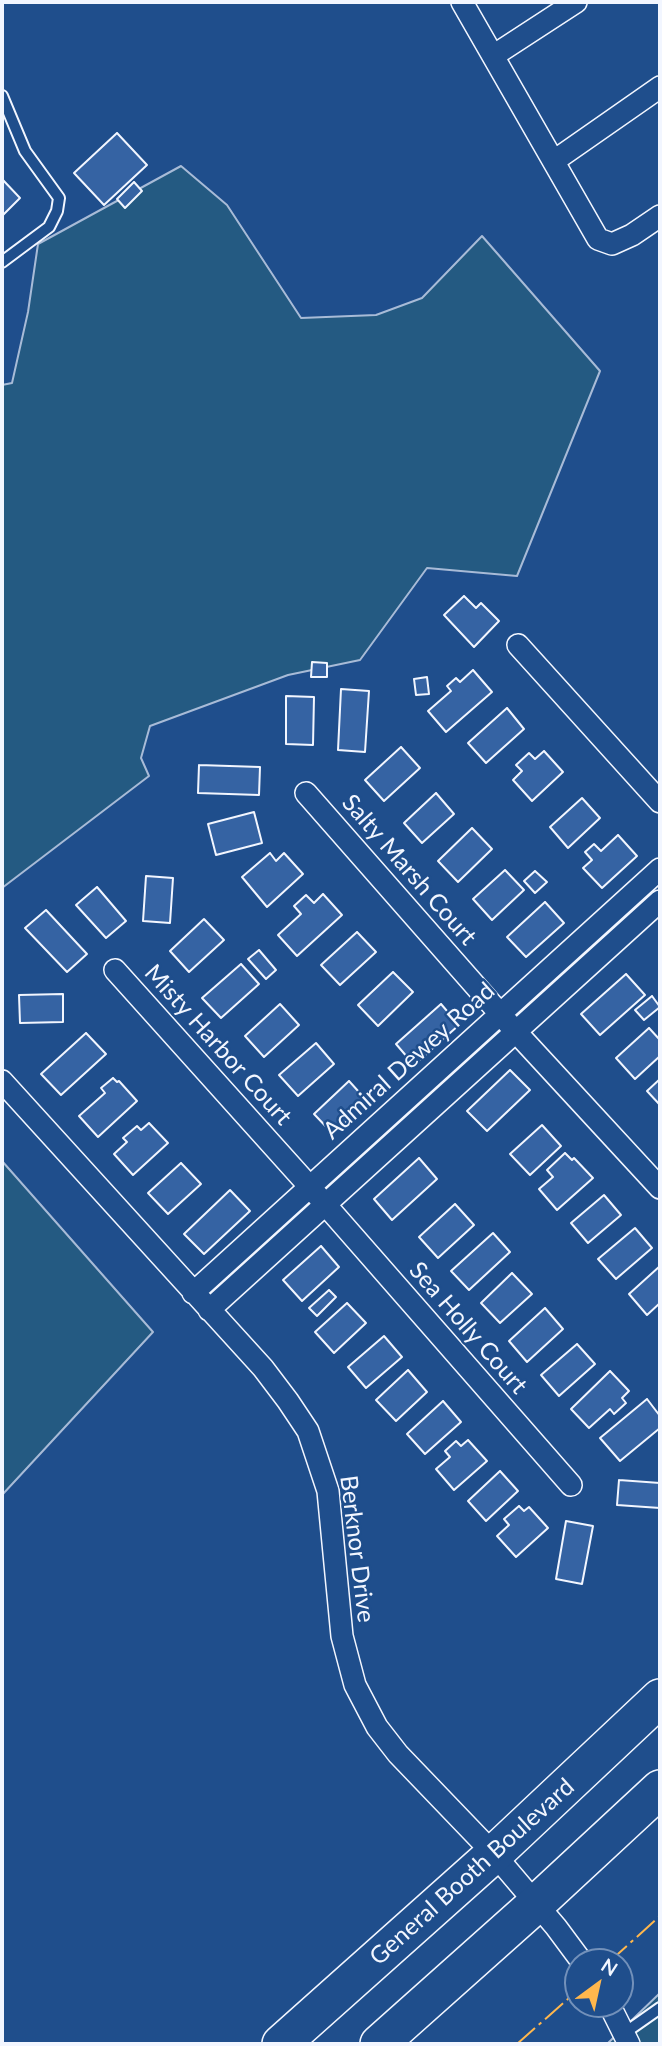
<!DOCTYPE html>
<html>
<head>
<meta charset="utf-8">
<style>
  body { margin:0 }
  #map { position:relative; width:662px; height:2046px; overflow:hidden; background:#1f4e8c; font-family:Lato,sans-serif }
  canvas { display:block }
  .frame { position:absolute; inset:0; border:4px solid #f2f6ff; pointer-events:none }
  .north { position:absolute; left:564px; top:1948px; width:70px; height:70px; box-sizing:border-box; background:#1f4e8c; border:2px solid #7391ba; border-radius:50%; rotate:33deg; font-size:19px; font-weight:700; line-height:28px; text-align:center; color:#f2f6ff }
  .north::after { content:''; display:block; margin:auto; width:24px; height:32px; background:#ffb74d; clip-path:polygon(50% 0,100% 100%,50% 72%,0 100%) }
</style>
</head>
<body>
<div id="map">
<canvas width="662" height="2046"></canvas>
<div class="frame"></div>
<div class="north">N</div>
</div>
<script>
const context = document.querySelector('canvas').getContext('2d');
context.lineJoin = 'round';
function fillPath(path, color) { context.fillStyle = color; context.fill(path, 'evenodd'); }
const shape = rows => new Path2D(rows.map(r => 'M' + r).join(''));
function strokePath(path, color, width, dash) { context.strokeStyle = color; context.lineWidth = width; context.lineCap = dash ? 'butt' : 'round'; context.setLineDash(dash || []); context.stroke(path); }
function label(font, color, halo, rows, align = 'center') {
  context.font = font + ' Lato,sans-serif'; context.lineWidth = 5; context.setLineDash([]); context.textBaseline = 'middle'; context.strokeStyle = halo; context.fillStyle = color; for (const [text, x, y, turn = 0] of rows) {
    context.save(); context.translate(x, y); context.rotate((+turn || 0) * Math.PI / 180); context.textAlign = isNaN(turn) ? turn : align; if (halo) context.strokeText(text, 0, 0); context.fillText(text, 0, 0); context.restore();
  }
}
const green = shape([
  [181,166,227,205,301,318,376,315,422,298,482,236,600,371,517,576,427,568,360,660,288,675,150,726,141,758,149,776,2,888,2,385,12,383,28,312,38,244,181,166],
  [2,1161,153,1332,2,1495,2,1161],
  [660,1993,660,2044,607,2044,660,1993]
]);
const building = shape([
  [117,133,147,165,104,205,74,173,117,133],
  [2,179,20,198,2,216,2,179],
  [134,182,142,191,125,208,117,199,134,182],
  [464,596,476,608,481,603,499,621,474,647,444,615,464,596],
  [312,662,327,663,327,677,311,677,312,662],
  [473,670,492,692,446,732,428,711,451,691,447,686,456,678,460,682,473,670],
  [427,677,429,694,416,695,414,679,427,677],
  [341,689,369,691,365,752,338,750,341,689],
  [286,696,314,697,313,745,286,744,286,696],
  [507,708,524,729,486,763,468,743,507,708],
  [401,747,420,768,384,801,365,780,401,747],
  [544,751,563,772,532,801,513,780,522,771,516,765,529,753,535,759,544,751],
  [199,765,260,767,259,795,198,793,199,765],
  [436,793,454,814,422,843,404,823,436,793],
  [582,798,600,818,568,848,550,827,582,798],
  [254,812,262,843,216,855,208,824,254,812],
  [472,828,492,849,458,882,438,861,472,828],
  [618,835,637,856,602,888,583,868,592,860,585,852,594,844,601,851,618,835],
  [270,853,276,861,284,853,303,874,267,907,242,877,270,853],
  [505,870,524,890,492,920,473,899,505,870],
  [535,871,547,882,535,893,524,881,535,871],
  [146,876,173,878,170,923,143,921,146,876],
  [97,887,126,921,106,938,76,905,97,887],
  [323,894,342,915,297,956,278,935,301,914,294,906,306,895,314,903,323,894],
  [545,902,564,923,526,957,507,937,545,902],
  [46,910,87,954,67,972,25,928,46,910],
  [204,919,224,940,189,972,170,951,204,919],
  [357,932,376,952,340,985,321,965,357,932],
  [259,950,276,970,266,979,248,959,259,950],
  [241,964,259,984,221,1018,202,998,241,964],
  [393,972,413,992,378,1026,358,1005,393,972],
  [626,974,645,995,600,1035,581,1014,626,974],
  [63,994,63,1022,20,1023,19,995,63,994],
  [652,996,660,1007,644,1020,635,1010,652,996],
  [280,1004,299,1025,264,1057,245,1036,280,1004],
  [441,1004,459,1025,414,1065,396,1044,441,1004],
  [649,1028,660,1040,660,1056,635,1079,616,1058,649,1028],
  [86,1033,106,1054,61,1095,41,1074,86,1033],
  [316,1043,334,1064,298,1096,279,1075,316,1043],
  [510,1070,530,1090,487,1131,467,1111,510,1070],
  [113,1078,117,1082,119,1081,137,1101,98,1137,79,1116,105,1093,101,1088,113,1078],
  [660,1079,660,1105,647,1091,660,1079],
  [349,1081,368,1102,333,1134,314,1114,349,1081],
  [149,1123,168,1143,133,1175,114,1154,127,1142,123,1138,137,1126,141,1130,149,1123],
  [542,1125,561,1146,530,1175,510,1154,542,1125],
  [565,1153,572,1160,574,1158,593,1178,557,1210,539,1189,553,1177,547,1170,565,1153],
  [419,1158,437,1179,392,1220,374,1199,419,1158],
  [181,1163,201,1184,168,1214,148,1193,181,1163],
  [230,1190,250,1211,204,1254,184,1234,230,1190],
  [604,1195,621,1215,588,1243,571,1223,604,1195],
  [455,1204,474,1225,438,1258,419,1237,455,1204],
  [635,1228,652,1248,616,1279,598,1259,635,1228],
  [493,1233,510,1252,469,1290,451,1271,493,1233],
  [321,1246,339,1267,302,1301,283,1280,321,1246],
  [660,1266,660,1303,647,1315,629,1294,660,1266],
  [512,1273,532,1294,500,1323,481,1303,512,1273],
  [329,1290,336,1297,317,1316,309,1308,329,1290],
  [347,1303,366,1323,334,1353,315,1332,347,1303],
  [545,1308,563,1329,527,1362,509,1341,545,1308],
  [384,1336,402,1357,366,1388,348,1367,384,1336],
  [577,1344,595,1364,559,1396,541,1375,577,1344],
  [408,1370,427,1392,396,1421,376,1400,408,1370],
  [610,1371,629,1391,622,1398,626,1403,614,1414,610,1409,589,1428,571,1409,610,1371],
  [647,1399,660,1416,660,1428,620,1461,600,1438,647,1399],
  [443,1401,461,1422,425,1454,407,1434,443,1401],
  [468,1440,487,1461,454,1490,436,1469,450,1457,445,1451,456,1441,461,1446,468,1440],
  [500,1471,518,1491,486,1521,468,1501,500,1471],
  [619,1480,660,1483,660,1508,617,1505,619,1480],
  [519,1506,524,1511,529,1507,548,1528,516,1557,497,1536,509,1525,504,1519,519,1506],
  [566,1521,593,1526,582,1584,556,1579,566,1521]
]);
const lane = shape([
  [2,96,25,151,59,198,57,211,49,227,2,262],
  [623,2034,660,2008]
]);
const street = shape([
  [462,2,598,239,612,244,632,235,660,216],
  [493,56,576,2],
  [554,161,660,87],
  [518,645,660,802],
  [306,793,516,1032,660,1188],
  [115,970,310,1187,571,1485],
  [2,1081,263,1368,288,1401,308,1431,328,1491,342,1636,355,1685,377,1727,398,1754,494,1854,556,1927,582,1962],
  [193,1293,660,869],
  [209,1310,660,901],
  [609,2004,629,2044]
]);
const highway = shape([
  [281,2044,494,1854,660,1698],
  [379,2044,536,1904,660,1789]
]);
const power = shape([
  [609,1962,660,1916],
  [517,2044,578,1990]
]);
const streetNames = [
  ["Salty Marsh Court",409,870,49],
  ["Misty Harbor Court",218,1045,48],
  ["Admiral Dewey Road",409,1061,-42],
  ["Sea Holly Court",468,1328,49],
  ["Berknor Drive",357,1549,83],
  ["General Booth Boulevard",472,1872,-42]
];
fillPath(green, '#245a82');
strokePath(green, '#a8bbd7', 2);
fillPath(building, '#3563a3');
strokePath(building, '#f2f6ff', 2);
strokePath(lane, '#f2f6ff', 14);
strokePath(street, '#f2f6ff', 24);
strokePath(highway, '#f2f6ff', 40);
strokePath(lane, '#1f4e8c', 10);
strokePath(street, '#1f4e8c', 21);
strokePath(highway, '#1f4e8c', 37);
strokePath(power, '#ffb74d', 2, [24, 5, 3.5, 5]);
label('24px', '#f2f6ff', '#1f4e8c', streetNames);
</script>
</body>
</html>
